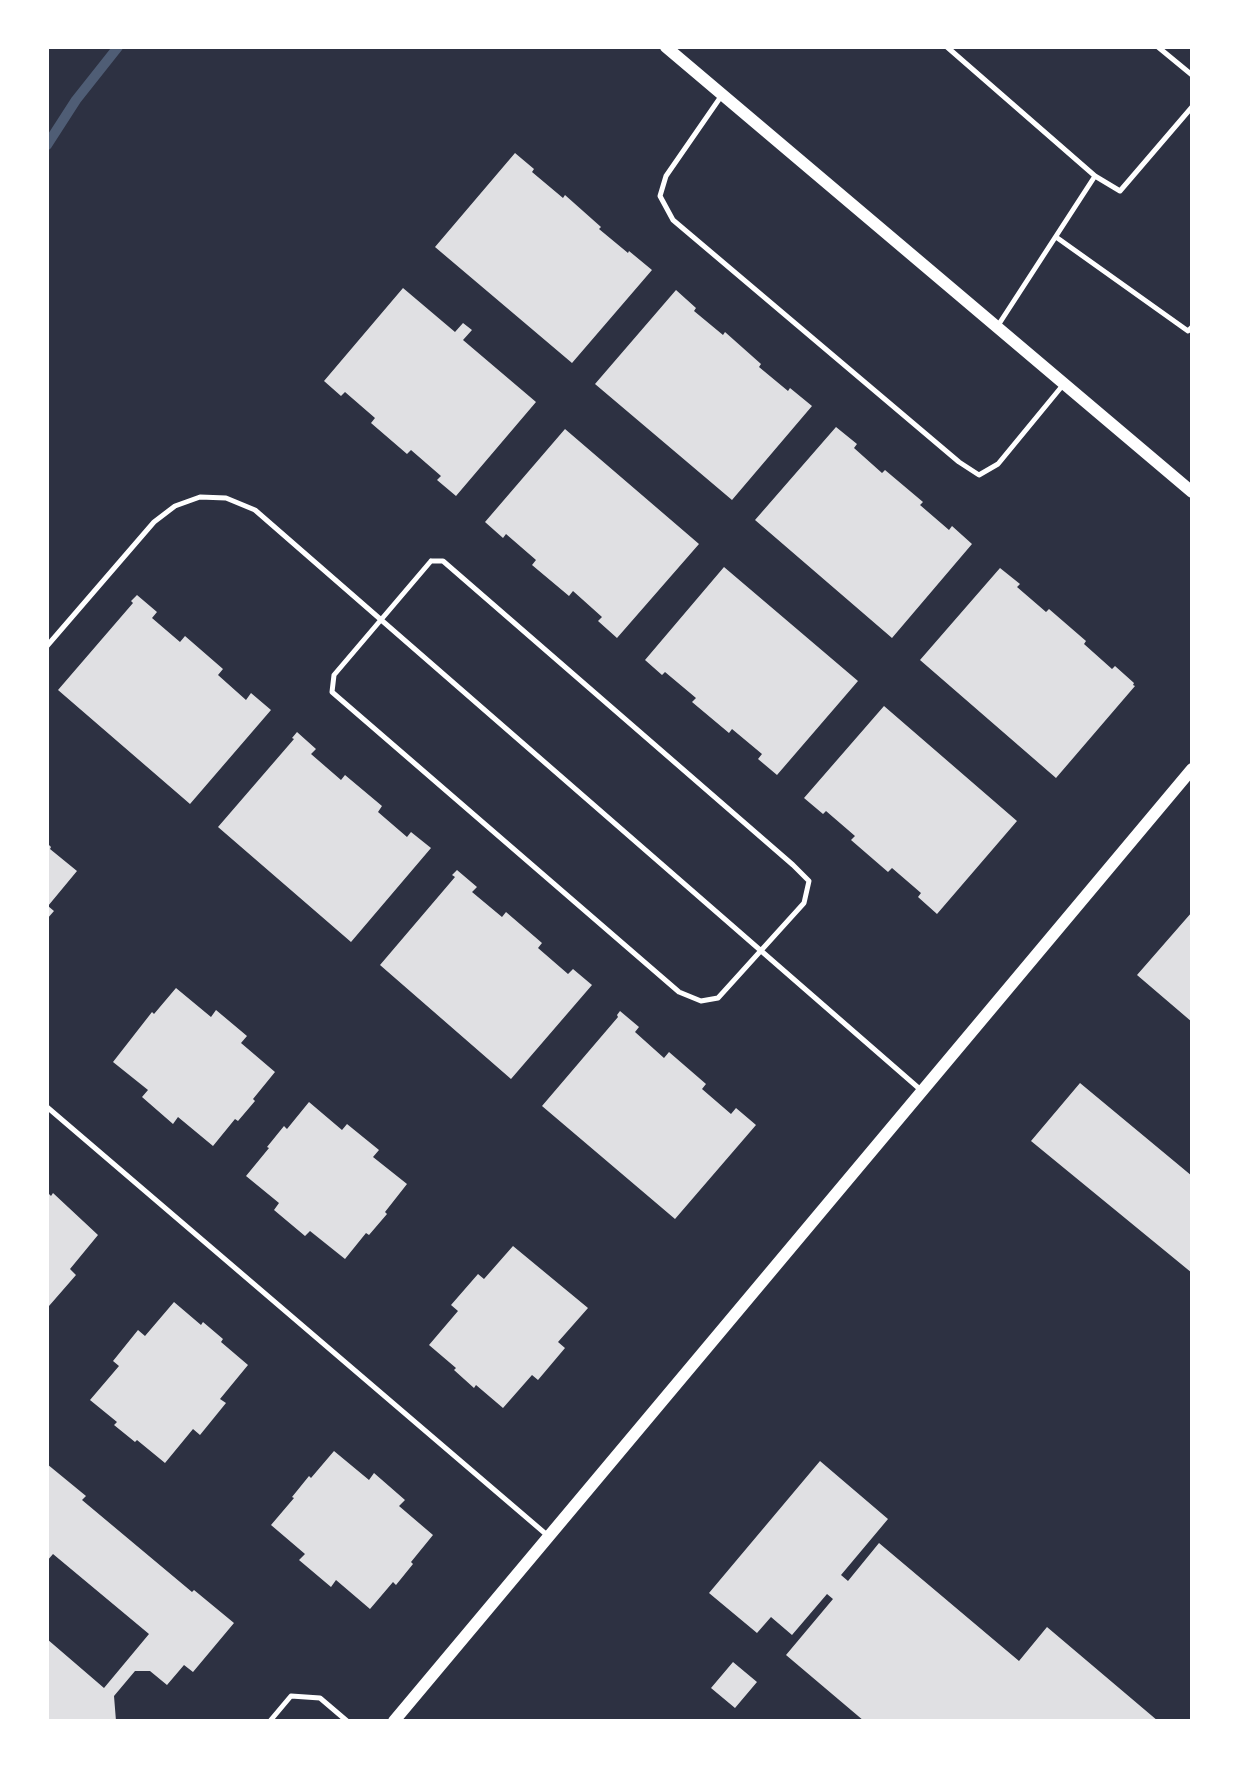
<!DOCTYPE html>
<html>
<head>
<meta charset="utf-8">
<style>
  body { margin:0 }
  #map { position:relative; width:1239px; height:1768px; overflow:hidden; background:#2d3142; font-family:Mulish,sans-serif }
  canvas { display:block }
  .frame { position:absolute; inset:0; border:49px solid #fff; pointer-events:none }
</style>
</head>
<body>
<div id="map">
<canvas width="1239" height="1768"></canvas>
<div class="frame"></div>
</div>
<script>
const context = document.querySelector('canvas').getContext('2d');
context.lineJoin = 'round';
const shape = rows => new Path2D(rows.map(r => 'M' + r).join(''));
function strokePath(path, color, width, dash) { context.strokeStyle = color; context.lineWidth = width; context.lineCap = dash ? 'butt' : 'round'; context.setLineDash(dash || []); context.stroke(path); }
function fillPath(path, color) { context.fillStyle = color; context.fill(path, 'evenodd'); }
const stream = shape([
  [47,145,76,100,118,47]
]);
const building = shape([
  [515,153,534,169,532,172,563,198,565,195,601,227,599,229,628,253,629,251,652,270,572,363,435,247],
  [403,288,455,332,463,323,472,330,463,340,536,402,456,496,437,480,441,476,411,450,407,454,371,423,375,418,345,392,341,396,324,381],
  [676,290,696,308,694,311,723,335,725,332,761,364,759,367,788,391,790,388,812,406,732,500,595,384],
  [836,427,857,444,854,448,882,473,885,470,923,502,920,505,949,530,952,526,972,544,892,638,755,520],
  [565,429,699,544,617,638,598,621,602,617,573,591,569,596,532,565,536,560,506,534,503,538,485,522],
  [724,567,858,681,777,775,758,759,762,754,732,729,729,733,692,702,696,698,665,672,662,675,645,660],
  [1000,568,1020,584,1017,587,1046,612,1049,609,1086,641,1084,644,1112,669,1115,666,1134,683,1133,685,1135,686,1056,778,920,660],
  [137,595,157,612,152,618,180,642,185,636,223,669,218,675,246,700,251,693,271,710,190,804,58,690,133,603,131,601],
  [884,706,1017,821,937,914,918,897,921,893,892,868,888,872,851,840,855,836,826,811,823,814,804,798],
  [297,732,316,749,311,754,341,780,345,775,382,806,378,812,407,837,411,832,431,848,351,942,218,827,294,739,292,738],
  [47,843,51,847,50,849,77,871,48,906,54,911,47,919],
  [457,870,477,887,472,892,502,917,506,912,542,943,538,948,568,974,573,969,592,985,511,1079,380,965,455,877,452,875],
  [1192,912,1192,1022,1137,975],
  [176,988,211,1017,216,1010,247,1036,241,1043,275,1072,253,1099,255,1101,238,1121,235,1119,213,1146,178,1117,173,1124,142,1097,148,1090,113,1062,152,1012,154,1014],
  [620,1011,639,1027,635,1032,664,1058,669,1052,706,1084,702,1089,731,1114,736,1108,756,1125,675,1219,542,1106,618,1017,617,1015],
  [1080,1083,1192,1176,1192,1273,1031,1141],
  [309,1102,342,1130,347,1124,379,1150,373,1157,407,1184,385,1212,387,1214,369,1235,366,1233,345,1259,310,1231,305,1236,274,1210,279,1203,246,1176,269,1148,267,1147,284,1126,287,1129],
  [47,1192,51,1196,53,1193,98,1235,70,1269,76,1275,49,1306,47,1304],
  [513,1246,588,1308,558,1342,565,1348,538,1380,532,1375,503,1408,476,1385,474,1388,454,1370,456,1368,429,1345,458,1311,451,1305,478,1274,484,1279],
  [174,1302,201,1325,203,1322,223,1339,221,1342,248,1365,220,1399,226,1403,200,1435,193,1429,165,1463,137,1440,135,1442,114,1425,117,1422,90,1400,119,1366,113,1361,138,1330,145,1336],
  [334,1451,369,1480,374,1473,405,1500,399,1506,433,1535,411,1562,413,1564,396,1585,393,1582,370,1609,336,1580,331,1587,299,1560,305,1554,271,1525,294,1498,292,1497,309,1476,311,1478],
  [820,1461,888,1519,841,1575,848,1581,879,1543,1019,1661,1047,1627,1158,1721,864,1721,786,1655,833,1599,827,1594,792,1635,771,1617,757,1633,709,1593],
  [47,1464,86,1496,82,1500,192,1592,194,1590,234,1623,193,1672,184,1665,167,1685,150,1671,135,1671,114,1696,116,1721,47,1721,47,1639,104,1688,149,1634,53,1554,47,1561],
  [733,1662,757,1682,735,1708,711,1688]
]);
const service = shape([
  [947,47,1095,176,997,327],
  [1158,47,1192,75],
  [722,95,666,176,660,196,673,220,959,462,979,475,998,464,1063,385],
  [1095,176,1120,191,1192,107],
  [1056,237,1188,331,1192,327],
  [431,561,443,561,793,865,809,881,804,903,718,998,701,1001,679,992,332,692,334,675,431,561],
  [47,646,154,522,175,506,200,497,226,498,255,510,922,1091],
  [47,1107,547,1535],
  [270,1721,291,1696,320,1698,347,1721]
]);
const tertiary = shape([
  [666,47,1192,492],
  [394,1721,1192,769]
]);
strokePath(stream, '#4f5d75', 10);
fillPath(building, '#e0e0e3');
strokePath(service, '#fff', 5);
strokePath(tertiary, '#fff', 12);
</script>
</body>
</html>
